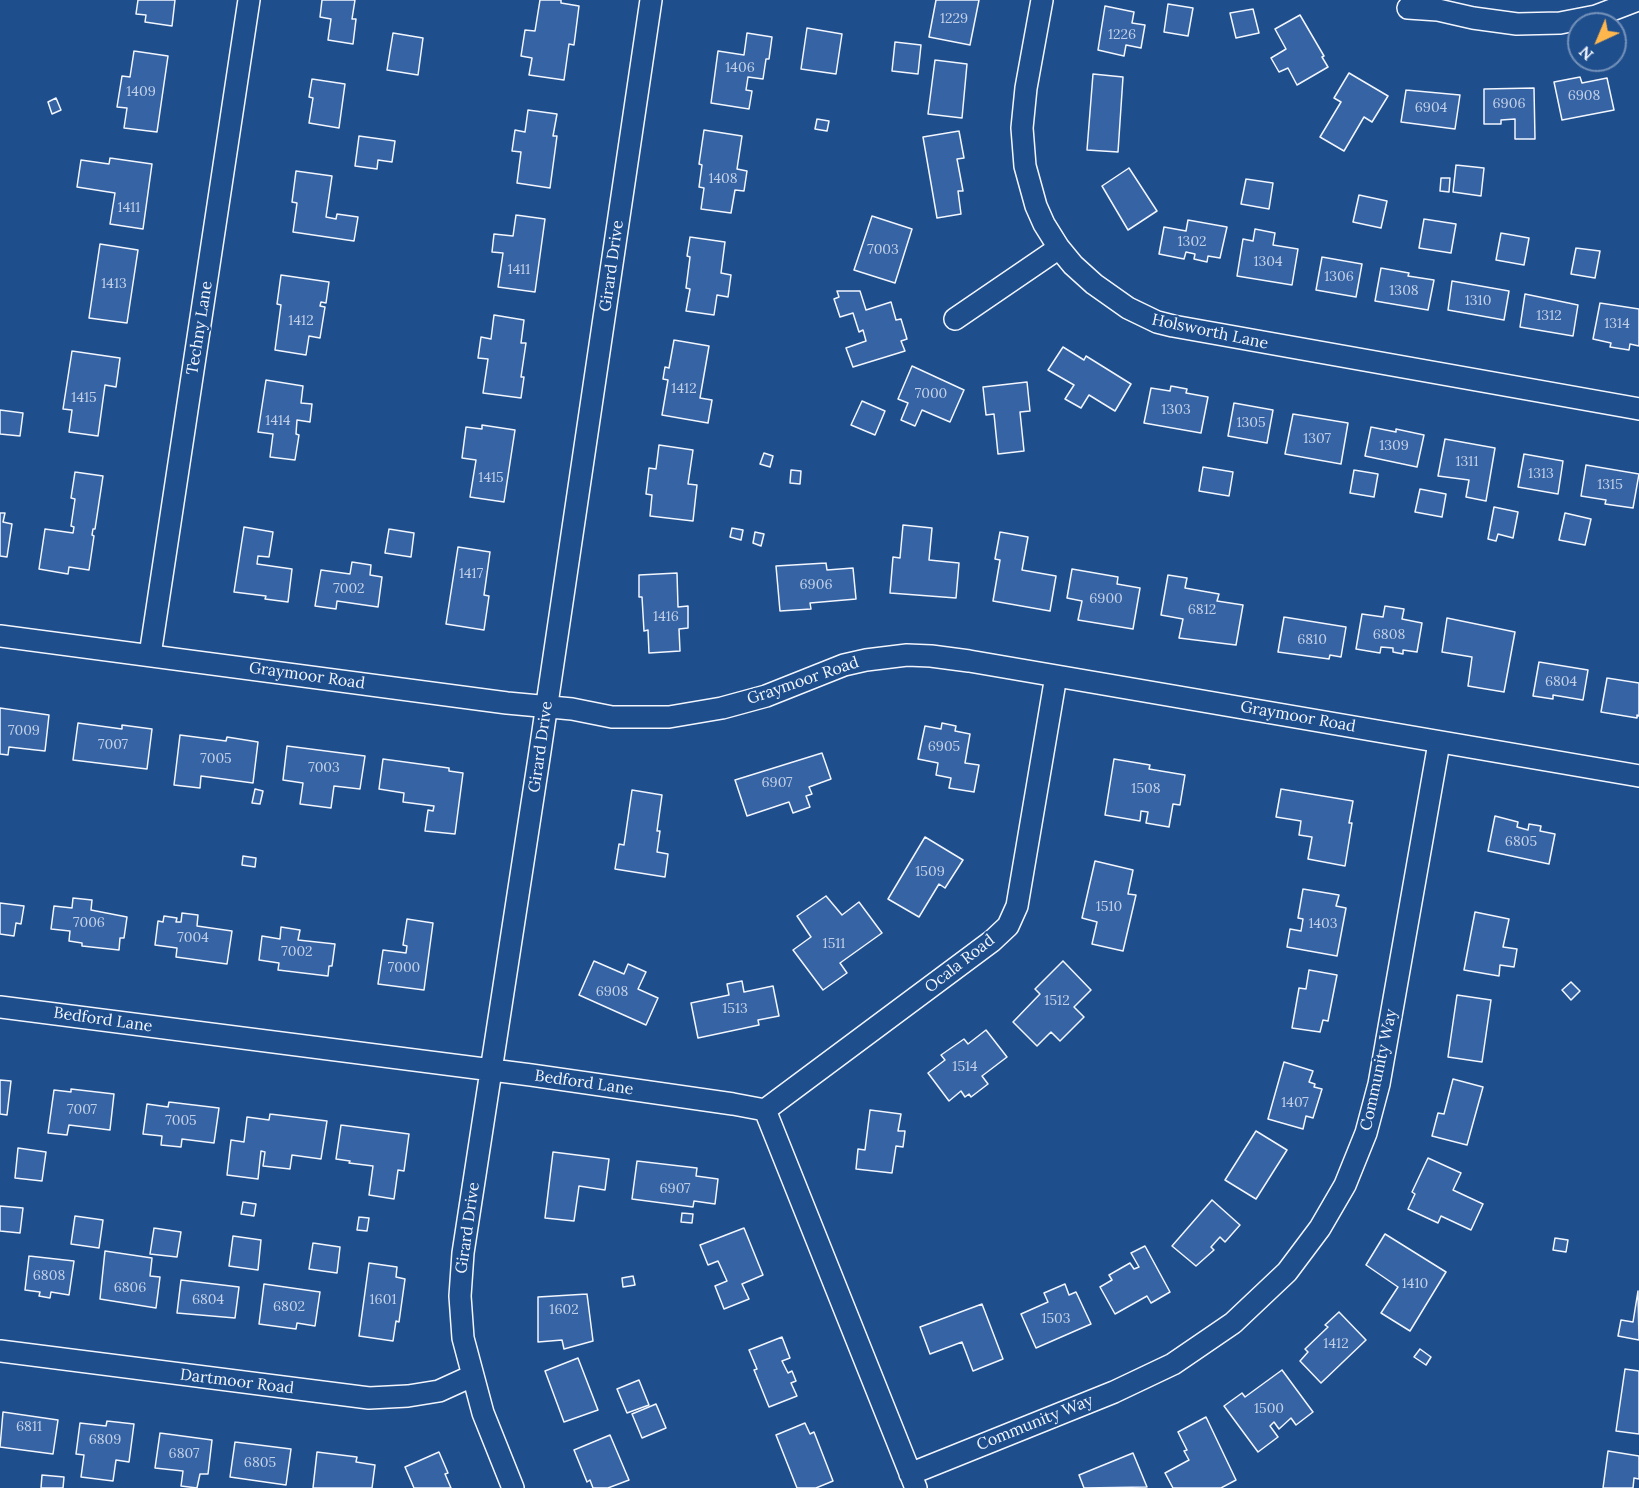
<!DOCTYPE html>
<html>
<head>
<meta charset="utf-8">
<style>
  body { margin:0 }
  #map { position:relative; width:1639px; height:1488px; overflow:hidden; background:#1f4e8c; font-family:Lora,serif }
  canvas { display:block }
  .north { position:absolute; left:1567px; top:12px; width:60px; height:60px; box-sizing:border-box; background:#1f4e8c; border:2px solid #7391ba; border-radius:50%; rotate:224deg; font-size:16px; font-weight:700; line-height:24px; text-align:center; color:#f2f6ff }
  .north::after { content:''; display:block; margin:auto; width:21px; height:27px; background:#ffb74d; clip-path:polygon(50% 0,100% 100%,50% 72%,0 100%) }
</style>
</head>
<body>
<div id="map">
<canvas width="1639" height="1488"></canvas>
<div class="north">N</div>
</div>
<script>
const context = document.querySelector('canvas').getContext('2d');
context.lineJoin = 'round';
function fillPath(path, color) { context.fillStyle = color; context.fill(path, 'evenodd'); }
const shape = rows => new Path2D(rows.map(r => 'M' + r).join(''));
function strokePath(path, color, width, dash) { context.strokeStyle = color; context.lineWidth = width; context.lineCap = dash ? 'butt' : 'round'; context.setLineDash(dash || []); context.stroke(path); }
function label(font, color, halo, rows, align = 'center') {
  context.font = font + ' Lora,serif'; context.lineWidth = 4.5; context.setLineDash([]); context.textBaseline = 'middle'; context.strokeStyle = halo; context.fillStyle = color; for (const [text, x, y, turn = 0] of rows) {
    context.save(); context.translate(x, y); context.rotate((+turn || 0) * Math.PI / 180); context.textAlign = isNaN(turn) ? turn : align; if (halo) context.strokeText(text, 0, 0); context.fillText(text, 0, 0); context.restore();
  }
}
const building = shape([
  [138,0,175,0,172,26,145,22,146,15,136,14,138,0],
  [322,0,355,0,352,19,356,19,353,44,328,40,331,19,320,17,322,0],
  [540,0,561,0,561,3,579,6,574,45,569,44,564,80,529,75,532,58,521,56,525,30,535,31,540,0],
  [936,0,979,0,970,45,929,37,936,0],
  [1168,4,1193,8,1188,36,1164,32,1168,4],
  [1105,6,1134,12,1132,23,1145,25,1141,48,1126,45,1124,56,1098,50,1105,6],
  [1253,9,1259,33,1236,38,1230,13,1253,9],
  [1300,15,1324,56,1322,57,1328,67,1297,85,1288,68,1279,72,1271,58,1286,49,1275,29,1300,15],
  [807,28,842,34,836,74,801,69,807,28],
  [393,33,423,38,418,75,387,70,393,33],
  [747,33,772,37,769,59,766,59,763,79,748,77,746,90,752,91,749,109,711,103,718,51,744,55,747,33],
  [895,42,921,45,918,74,892,71,895,42],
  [134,51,168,56,157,132,124,128,127,108,117,107,122,76,130,77,134,51],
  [935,60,967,64,962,118,928,114,935,60],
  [1349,73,1388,96,1372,122,1364,117,1344,151,1320,137,1341,102,1334,98,1349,73],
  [1093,74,1123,77,1118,152,1087,150,1093,74],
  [1580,77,1582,83,1607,78,1614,110,1562,120,1554,82,1580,77],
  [312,79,345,84,339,128,309,123,313,98,309,97,312,79],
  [1534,88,1535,139,1515,139,1515,119,1501,120,1501,124,1484,124,1484,89,1534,88],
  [1406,90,1460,95,1455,129,1401,122,1406,90],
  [56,98,61,110,52,114,48,102,56,98],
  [528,110,557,114,553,136,557,136,550,188,517,183,521,152,512,151,515,130,525,132,528,110],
  [817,119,829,121,827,131,815,129,817,119],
  [704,130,742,136,737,169,747,171,744,191,735,190,731,213,701,209,704,188,699,187,702,165,699,164,704,130],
  [959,131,964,158,957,159,963,191,958,191,961,214,937,218,923,137,959,131],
  [359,136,395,141,392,162,378,160,377,169,355,166,359,136],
  [110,158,152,164,143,229,110,224,115,193,77,187,81,160,109,164,110,158],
  [1456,165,1484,168,1481,196,1453,192,1456,165],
  [1129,168,1157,211,1128,230,1102,186,1129,168],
  [296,171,332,176,326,217,336,219,337,214,358,217,354,241,293,232,297,203,292,202,296,171],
  [1441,178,1450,178,1449,192,1440,191,1441,178],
  [1246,179,1273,183,1269,209,1241,204,1246,179],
  [1359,195,1387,201,1381,228,1353,222,1359,195],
  [516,215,545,219,535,292,498,287,503,253,492,252,494,234,513,236,516,215],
  [872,216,912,229,895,283,854,270,872,216],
  [1424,219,1456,224,1451,253,1419,248,1424,219],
  [1188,220,1227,227,1220,258,1208,256,1207,262,1194,259,1195,254,1186,252,1184,259,1159,254,1164,227,1186,231,1188,220],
  [1255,229,1275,233,1273,245,1298,249,1292,285,1237,276,1243,239,1253,241,1255,229],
  [1501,233,1529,238,1524,265,1496,260,1501,233],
  [690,237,725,242,721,273,731,275,728,297,717,295,714,315,686,311,690,289,686,288,690,257,687,256,690,237],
  [100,244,138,250,127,323,89,318,100,244],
  [1576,248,1600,251,1595,278,1571,274,1576,248],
  [1322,257,1362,264,1356,297,1316,290,1322,257],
  [1381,268,1409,273,1408,276,1434,280,1428,310,1375,301,1381,268],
  [281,275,329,282,326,303,321,302,320,306,325,307,320,338,309,336,306,355,275,350,281,305,277,304,281,275],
  [1452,281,1509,291,1504,320,1448,310,1452,281],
  [837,291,860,291,866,310,891,302,896,320,901,319,907,339,901,341,905,351,853,367,846,348,866,341,863,330,859,332,853,313,840,317,834,299,839,297,837,291],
  [1525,294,1578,305,1573,336,1520,327,1525,294],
  [1600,303,1639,309,1639,346,1630,344,1629,350,1610,347,1611,343,1593,339,1600,303],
  [494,315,524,320,521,343,526,343,521,377,524,377,521,398,483,393,488,359,478,358,481,337,491,339,494,315],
  [674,340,709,346,700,398,712,400,708,423,662,415,668,380,663,379,665,367,669,368,674,340],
  [1063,347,1084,360,1086,356,1131,384,1115,411,1089,395,1081,408,1065,399,1074,385,1048,370,1063,347],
  [72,351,120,358,116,387,105,385,98,436,69,432,72,410,63,409,72,351],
  [912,366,964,390,950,422,922,410,915,426,901,420,908,403,898,399,912,366],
  [266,380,303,386,301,403,312,404,310,422,297,420,296,434,299,435,295,460,270,457,273,434,258,432,266,380],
  [1027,382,1030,411,1020,412,1024,451,998,454,994,414,986,415,983,387,1027,382],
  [1171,386,1187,389,1186,393,1208,397,1201,433,1144,423,1151,388,1170,391,1171,386],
  [862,401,885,411,875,435,851,425,862,401],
  [1234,403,1273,410,1267,443,1228,436,1234,403],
  [0,410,23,413,20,436,0,434,0,410],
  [1293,414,1348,423,1341,464,1285,454,1293,414],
  [482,425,515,430,504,502,470,497,476,460,462,458,466,427,482,429,482,425],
  [1371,427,1396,432,1396,429,1424,435,1417,467,1365,456,1371,427],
  [1445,439,1495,448,1486,501,1466,497,1469,480,1438,476,1445,439],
  [659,445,693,450,688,484,697,485,693,521,650,516,652,495,646,494,649,468,656,469,659,445],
  [764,453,773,456,770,467,760,464,764,453],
  [1524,454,1563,461,1558,494,1518,487,1524,454],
  [1586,465,1639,474,1633,508,1605,504,1606,500,1581,496,1586,465],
  [1203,467,1233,472,1229,496,1199,491,1203,467],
  [791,470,801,471,800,484,790,483,791,470],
  [1354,470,1378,474,1374,497,1350,493,1354,470],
  [75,472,103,476,95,529,93,529,92,535,94,536,89,570,69,567,68,574,39,569,45,529,73,533,74,527,71,526,75,499,71,498,75,472],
  [1420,489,1446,494,1442,517,1415,512,1420,489],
  [1494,507,1518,512,1513,538,1498,534,1496,541,1488,539,1494,507],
  [0,513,5,513,3,522,12,524,7,557,0,556,0,513],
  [1565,513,1591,519,1585,545,1559,540,1565,513],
  [903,525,932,528,929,560,959,563,956,598,890,593,893,557,900,558,903,525],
  [244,527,273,532,269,557,258,556,257,564,292,569,288,602,265,599,266,596,234,592,244,527],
  [732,528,743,530,741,540,730,537,732,528],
  [389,529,414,533,411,557,385,553,389,529],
  [755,532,764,534,761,546,753,543,755,532],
  [1000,532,1028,537,1022,570,1056,576,1050,611,993,601,1000,560,995,559,1000,532],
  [458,547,490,552,484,595,489,596,484,630,446,624,458,547],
  [352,562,371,565,370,575,382,577,378,607,337,601,336,609,315,606,321,570,350,574,352,562],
  [826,563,827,570,853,568,856,599,810,603,811,609,780,611,776,566,826,563],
  [1072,569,1118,577,1117,584,1140,588,1133,629,1078,620,1082,601,1067,598,1072,569],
  [677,573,678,607,688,606,688,628,679,629,680,651,649,653,648,630,644,631,642,597,639,597,639,575,677,573],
  [1168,575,1187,578,1185,588,1219,594,1217,601,1243,605,1236,645,1179,638,1183,619,1161,615,1168,575],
  [1385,606,1404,609,1402,619,1422,623,1417,652,1403,650,1403,654,1393,652,1393,648,1381,647,1380,653,1356,649,1362,614,1383,617,1385,606],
  [1284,617,1346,627,1341,657,1330,655,1329,659,1278,652,1284,617],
  [1447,618,1515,632,1504,692,1468,686,1472,657,1442,652,1447,618],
  [1539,662,1588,670,1583,700,1553,695,1553,699,1533,696,1539,662],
  [1607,678,1639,683,1639,716,1637,715,1637,718,1601,712,1607,678],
  [0,708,49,715,45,751,9,747,8,755,0,754,0,708],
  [78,723,122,729,122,725,152,729,147,769,73,760,78,723],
  [942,723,956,726,955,731,970,734,965,763,979,765,974,792,949,788,951,778,936,775,938,763,918,759,925,726,941,729,942,723],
  [180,735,226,741,227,737,258,742,253,783,201,776,200,788,174,785,180,735],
  [287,746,365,756,360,789,334,786,331,808,300,804,303,783,283,780,287,746],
  [822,753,831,779,809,787,812,794,806,796,810,807,793,813,789,802,747,816,735,780,822,753],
  [383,759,449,768,449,771,463,773,455,834,425,831,428,810,433,811,434,806,403,802,404,793,379,789,383,759],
  [1114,759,1150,765,1149,769,1185,775,1180,805,1173,804,1169,827,1146,823,1148,812,1141,811,1140,821,1105,815,1114,759],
  [255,789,263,791,260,804,252,803,255,789],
  [1281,789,1353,801,1349,823,1352,823,1345,866,1308,859,1312,837,1299,835,1301,821,1276,817,1281,789],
  [632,790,662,795,657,831,660,831,657,852,668,854,665,877,615,869,619,844,624,845,632,790],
  [1495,816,1518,822,1517,827,1528,830,1529,824,1541,826,1540,831,1555,834,1549,864,1488,851,1495,816],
  [925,837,963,860,945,888,939,884,919,917,888,899,925,837],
  [243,856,256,858,255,867,242,865,243,856],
  [1095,861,1133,870,1128,894,1136,895,1123,951,1092,944,1097,922,1082,918,1095,861],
  [1303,889,1339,895,1336,906,1346,908,1337,956,1287,947,1290,929,1301,931,1303,919,1298,918,1303,889],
  [826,896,842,915,859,902,882,933,840,963,847,973,823,990,793,950,811,937,797,916,826,896],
  [73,898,92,900,91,910,127,917,124,938,120,938,119,950,82,946,82,943,69,941,70,931,51,929,54,906,72,908,73,898],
  [0,903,24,906,21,924,16,923,14,936,0,934,0,903],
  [1475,912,1509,919,1503,947,1517,949,1514,967,1500,965,1499,976,1464,970,1475,912],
  [182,913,198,915,197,926,232,931,227,964,176,957,177,948,155,945,158,921,163,922,164,916,177,918,176,922,181,922,182,913],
  [407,919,433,923,424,990,378,984,383,950,406,953,407,946,403,945,407,919],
  [281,927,300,930,298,940,335,944,332,966,329,966,328,976,278,970,279,963,259,960,262,936,280,939,281,927],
  [594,961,624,974,628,964,646,972,638,989,658,998,646,1025,579,995,594,961],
  [1063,961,1091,990,1074,1007,1084,1017,1060,1041,1051,1032,1037,1046,1013,1022,1040,994,1035,989,1063,961],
  [1309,970,1337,975,1328,1021,1323,1020,1320,1032,1292,1028,1299,988,1306,989,1309,970],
  [742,981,744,992,773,986,779,1016,758,1020,759,1025,698,1038,691,1003,729,995,727,984,742,981],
  [1571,982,1580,991,1571,1000,1562,990,1571,982],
  [1457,995,1491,1000,1482,1062,1448,1057,1457,995],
  [986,1030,1007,1057,982,1076,988,1084,971,1097,969,1094,965,1097,961,1091,949,1101,928,1073,945,1060,941,1055,964,1039,968,1044,986,1030],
  [1284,1062,1313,1071,1309,1082,1315,1084,1314,1087,1322,1089,1313,1118,1306,1116,1303,1129,1268,1119,1284,1062],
  [1453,1079,1483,1087,1467,1145,1432,1136,1438,1113,1444,1114,1453,1079],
  [0,1080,11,1081,7,1115,0,1114,0,1080],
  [71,1089,114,1094,110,1130,69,1125,67,1135,48,1133,54,1090,71,1092,71,1089],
  [169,1102,219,1108,214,1143,182,1139,181,1147,161,1145,162,1136,143,1134,147,1104,168,1107,169,1102],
  [870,1110,901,1114,898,1131,905,1131,903,1147,896,1146,892,1173,856,1169,858,1149,865,1150,870,1110],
  [270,1114,327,1121,321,1159,292,1155,290,1169,263,1166,265,1152,261,1151,258,1179,227,1175,231,1140,244,1142,247,1117,269,1120,270,1114],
  [341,1125,409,1134,404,1171,398,1170,394,1199,369,1195,373,1166,349,1163,350,1161,336,1159,341,1125],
  [1256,1131,1287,1150,1256,1199,1225,1180,1256,1131],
  [18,1148,46,1152,42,1181,15,1178,18,1148],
  [553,1152,609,1159,605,1190,579,1186,574,1221,545,1218,553,1152],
  [1428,1158,1461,1173,1453,1190,1483,1204,1471,1230,1441,1216,1438,1223,1408,1209,1415,1194,1412,1192,1428,1158],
  [637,1161,697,1168,696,1176,718,1179,715,1204,694,1201,693,1207,632,1199,637,1161],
  [1212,1200,1240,1225,1225,1242,1220,1237,1211,1247,1214,1250,1196,1266,1172,1246,1212,1200],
  [243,1202,256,1204,254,1216,241,1214,243,1202],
  [0,1206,23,1208,20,1233,0,1231,0,1206],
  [682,1213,693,1214,692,1223,681,1222,682,1213],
  [75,1216,103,1220,99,1248,71,1244,75,1216],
  [359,1217,369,1218,367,1231,357,1230,359,1217],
  [154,1228,181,1232,177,1257,150,1254,154,1228],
  [744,1228,763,1275,742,1284,749,1299,724,1309,715,1286,727,1281,718,1261,708,1265,700,1245,744,1228],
  [1385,1234,1446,1272,1410,1331,1381,1313,1398,1287,1366,1265,1385,1234],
  [233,1236,261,1240,258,1270,229,1266,233,1236],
  [1555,1238,1568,1240,1566,1252,1553,1250,1555,1238],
  [313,1243,340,1247,337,1273,309,1269,313,1243],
  [1145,1246,1170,1292,1151,1303,1147,1296,1115,1314,1100,1287,1112,1280,1109,1275,1130,1263,1134,1269,1139,1267,1131,1253,1145,1246],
  [105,1251,152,1258,150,1276,160,1277,156,1308,100,1299,105,1251],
  [29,1256,74,1261,69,1295,51,1292,50,1298,39,1296,40,1292,25,1290,29,1256],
  [369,1263,397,1267,396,1277,405,1279,399,1322,396,1321,393,1341,359,1336,369,1263],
  [633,1276,635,1285,623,1287,622,1278,633,1276],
  [181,1280,239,1287,235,1318,177,1313,181,1280],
  [264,1284,320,1292,315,1326,297,1323,296,1329,259,1324,264,1284],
  [1065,1284,1069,1295,1076,1292,1091,1324,1036,1348,1021,1314,1048,1302,1044,1293,1065,1284],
  [1638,1291,1639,1340,1618,1336,1621,1320,1633,1322,1638,1291],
  [587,1294,593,1341,564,1349,562,1340,538,1342,538,1297,587,1294],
  [982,1304,1003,1359,973,1371,962,1342,930,1354,920,1327,982,1304],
  [1339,1312,1366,1340,1321,1383,1300,1361,1308,1352,1305,1349,1328,1327,1325,1325,1339,1312],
  [782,1337,790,1358,782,1361,788,1373,792,1371,796,1381,791,1383,797,1396,769,1407,754,1370,757,1369,749,1350,782,1337],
  [1420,1349,1431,1357,1426,1365,1414,1357,1420,1349],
  [578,1358,598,1410,564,1422,545,1371,578,1358],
  [1625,1369,1639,1371,1639,1434,1616,1431,1625,1369],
  [1282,1370,1313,1412,1296,1425,1291,1418,1279,1429,1274,1422,1270,1426,1278,1437,1258,1452,1224,1406,1242,1393,1245,1397,1282,1370],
  [639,1380,649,1405,627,1413,617,1389,639,1380],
  [656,1404,666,1428,642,1438,632,1414,656,1404],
  [3,1412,58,1420,53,1454,0,1447,3,1412],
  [1206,1417,1236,1480,1221,1488,1173,1488,1165,1473,1189,1460,1184,1451,1187,1450,1178,1432,1206,1417],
  [107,1421,134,1424,129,1462,116,1460,113,1481,81,1477,84,1455,76,1454,80,1423,106,1426,107,1421],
  [805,1423,810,1434,814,1432,833,1481,816,1488,797,1488,776,1435,805,1423],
  [160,1433,212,1440,208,1474,200,1474,197,1488,181,1486,183,1471,155,1468,160,1433],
  [610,1435,629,1480,608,1488,593,1488,590,1480,587,1482,574,1450,610,1435],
  [235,1442,291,1449,286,1485,230,1477,235,1442],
  [1608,1451,1639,1456,1639,1479,1634,1478,1633,1488,1603,1488,1608,1451],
  [317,1452,357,1457,356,1462,375,1465,372,1488,313,1488,317,1452],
  [439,1452,448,1473,445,1474,451,1488,414,1488,405,1467,439,1452],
  [1133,1453,1147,1487,1084,1488,1079,1475,1133,1453],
  [42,1475,64,1477,63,1488,41,1488,42,1475]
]);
const street = shape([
  [1042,0,1026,88,1022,128,1025,166,1036,206,1044,224,1059,248,1073,265,1094,284,1128,308,1157,322,1173,326,1639,409],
  [1408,8,1438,10,1473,18,1517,24,1560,23,1596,16,1638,0],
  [955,319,1059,248],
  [0,636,507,703,572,709,612,717,669,717,722,708,766,696,844,665,866,660,907,655,931,656,969,661,1639,776],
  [150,655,249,0],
  [0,1007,531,1075,733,1104,765,1110,916,1488],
  [765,1110,992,941,1008,926,1017,906,1056,676],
  [0,1351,369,1398,408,1396,439,1391,472,1376],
  [910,1474,1114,1392,1173,1364,1233,1323,1287,1272,1320,1228,1345,1185,1366,1133,1379,1084,1439,743],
  [513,1488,483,1413,463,1338,460,1296,463,1253,539,758,651,0]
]);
const numberNames = [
  ["1229",954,19],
  ["1226",1122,35],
  ["1406",740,68],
  ["1409",141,92],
  ["6908",1584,96],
  ["6906",1509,104],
  ["6904",1431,108],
  ["1408",723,179],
  ["1411",129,208],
  ["1302",1192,242],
  ["7003",883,250],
  ["1304",1268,262],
  ["1411",519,270],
  ["1306",1339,277],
  ["1413",114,284],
  ["1308",1404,291],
  ["1310",1478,301],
  ["1312",1549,316],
  ["1412",301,321],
  ["1314",1617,324],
  ["1412",684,389],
  ["7000",931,394],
  ["1415",84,398],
  ["1303",1176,410],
  ["1414",278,421],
  ["1305",1251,423],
  ["1307",1317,439],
  ["1309",1394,446],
  ["1311",1467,462],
  ["1313",1541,474],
  ["1415",491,478],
  ["1315",1610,485],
  ["1417",471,574],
  ["6906",816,585],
  ["7002",349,589],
  ["6900",1106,599],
  ["6812",1202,610],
  ["1416",666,617],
  ["6808",1389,635],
  ["6810",1312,640],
  ["6804",1561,682],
  ["7009",24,731],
  ["7007",113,745],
  ["6905",944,747],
  ["7005",216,759],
  ["7003",324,768],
  ["6907",777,783],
  ["1508",1146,789],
  ["6805",1521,842],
  ["1509",930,872],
  ["1510",1109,907],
  ["7006",89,923],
  ["1403",1323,924],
  ["7004",193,938],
  ["1511",834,944],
  ["7002",297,952],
  ["7000",404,968],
  ["6908",612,992],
  ["1512",1057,1001],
  ["1513",735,1009],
  ["1514",965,1067],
  ["1407",1295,1103],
  ["7007",82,1110],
  ["7005",181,1121],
  ["6907",675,1189],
  ["6808",49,1276],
  ["1410",1415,1284],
  ["6806",130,1288],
  ["6804",208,1300],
  ["1601",383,1300],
  ["6802",289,1307],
  ["1602",564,1310],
  ["1503",1056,1319],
  ["1412",1336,1344],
  ["1500",1269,1409],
  ["6811",29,1427],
  ["6809",105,1440],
  ["6807",184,1454],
  ["6805",260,1463]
];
const streetNames = [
  ["Girard Drive",612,266,-82],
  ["Techny Lane",200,328,-81],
  ["Holsworth Lane",1210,332,12],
  ["Graymoor Road",307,676,8],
  ["Graymoor Road",803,681,-19],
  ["Graymoor Road",1298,717,10],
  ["Girard Drive",541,747,-82],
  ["Ocala Road",960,964,-38],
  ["Bedford Lane",103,1020,8],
  ["Community Way",1379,1070,-78],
  ["Bedford Lane",584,1083,8],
  ["Girard Drive",468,1228,-82],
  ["Dartmoor Road",237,1382,7],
  ["Community Way",1035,1423,-22]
];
fillPath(building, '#3563a3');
strokePath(building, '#f2f6ff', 1.5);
strokePath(street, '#f2f6ff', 24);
strokePath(street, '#1f4e8c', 21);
label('14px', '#c3d1e8', null, numberNames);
label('16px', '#f2f6ff', '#1f4e8c', streetNames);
</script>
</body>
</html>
